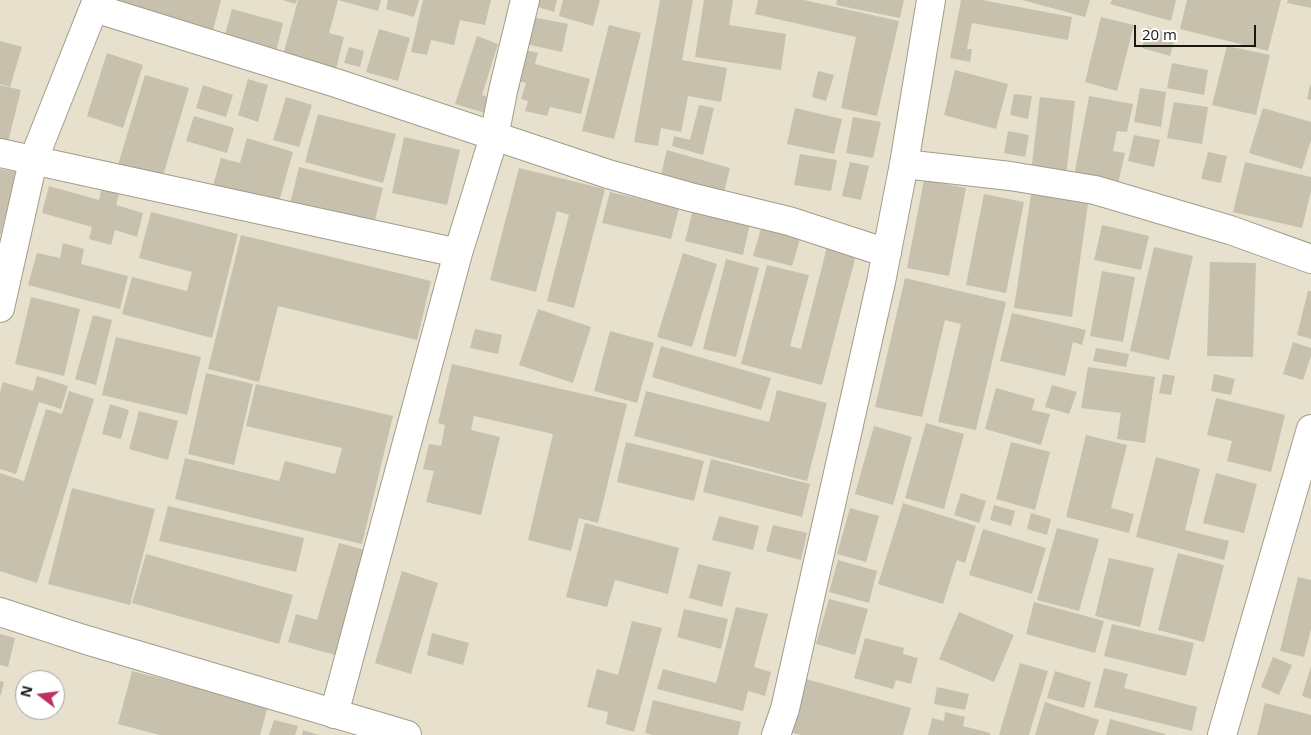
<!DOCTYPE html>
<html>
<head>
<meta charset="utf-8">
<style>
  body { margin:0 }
  #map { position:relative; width:1311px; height:735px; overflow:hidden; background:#e6e0cd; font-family:"Open Sans",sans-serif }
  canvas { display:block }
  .north { position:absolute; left:15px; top:670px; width:50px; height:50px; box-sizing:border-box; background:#fff; border:1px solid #a3a3a0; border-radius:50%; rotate:285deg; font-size:14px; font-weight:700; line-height:20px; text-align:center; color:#1a1811 }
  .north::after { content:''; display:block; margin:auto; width:18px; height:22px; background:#be305e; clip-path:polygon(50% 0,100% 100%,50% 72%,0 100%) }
  .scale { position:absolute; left:1134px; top:25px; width:122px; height:22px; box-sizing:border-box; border:2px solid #1a1811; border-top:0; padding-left:6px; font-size:15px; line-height:18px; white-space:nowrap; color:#1a1811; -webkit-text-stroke:4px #fff; paint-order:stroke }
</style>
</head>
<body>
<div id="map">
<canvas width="1311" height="735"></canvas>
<div class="north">N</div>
<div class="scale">20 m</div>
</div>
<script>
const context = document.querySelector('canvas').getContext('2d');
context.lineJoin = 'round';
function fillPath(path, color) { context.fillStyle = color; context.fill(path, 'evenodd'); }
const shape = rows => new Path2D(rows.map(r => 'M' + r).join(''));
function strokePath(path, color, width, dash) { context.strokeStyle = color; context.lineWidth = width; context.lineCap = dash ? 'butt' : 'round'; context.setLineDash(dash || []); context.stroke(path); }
const building = shape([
  [118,0,221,0,212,34,116,6],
  [283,0,297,0,295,4],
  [298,0,338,0,329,33,344,37,335,73,282,59],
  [338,0,381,0,378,11],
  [388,0,419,0,414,17,386,9],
  [423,0,491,0,485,25,460,20,454,45,431,40,427,55,411,52],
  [540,0,557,0,554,12,538,7],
  [563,0,600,0,593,26,559,16],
  [660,0,693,0,682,60,727,68,721,102,688,96,681,132,661,128,658,146,634,142],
  [704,0,733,0,729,25,786,34,781,70,695,57],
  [758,0,804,0,899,21,877,116,841,108,856,37,755,14],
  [837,0,904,0,900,18,836,5],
  [961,0,982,0,1072,17,1068,40,972,23,967,49,972,49,970,62,950,58],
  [1022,0,1090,0,1085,17],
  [1112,0,1176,0,1171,21,1110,4],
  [1187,0,1281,0,1268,51,1180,29],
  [1288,0,1311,0,1311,8,1287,3],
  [232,9,283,23,274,60,222,45],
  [532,17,568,24,562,52,526,44],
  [1101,17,1134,25,1117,91,1085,82],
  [609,25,641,33,614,139,582,131],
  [1147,27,1176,35,1170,56,1142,48],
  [379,29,410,38,398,81,366,72],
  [477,36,498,44,482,95,490,98,485,113,455,104],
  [0,41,22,47,10,87,0,84],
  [1227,46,1270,55,1256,115,1212,105],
  [349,47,364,51,360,67,344,63],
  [522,49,538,53,535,64,590,79,581,114,550,107,547,116,525,111,528,101,521,99,526,83,514,80],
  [107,53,143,65,123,128,87,116],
  [1172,63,1208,70,1204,95,1167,88],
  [955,70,1008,84,996,129,944,115],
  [818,71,834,75,826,101,812,97],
  [145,75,189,88,162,179,118,165],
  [248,79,268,85,258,122,238,115],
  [0,85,21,90,8,142,0,140],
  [203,85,233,95,226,117,196,108],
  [1310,85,1311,85,1311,100,1307,99],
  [1140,88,1166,92,1161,127,1134,122],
  [1014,94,1032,96,1028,119,1010,115],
  [1089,96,1133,104,1127,132,1117,131,1113,151,1125,153,1118,184,1074,176],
  [286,97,312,105,299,147,273,140],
  [1040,97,1075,101,1066,176,1031,172],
  [1174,102,1208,107,1202,144,1167,138],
  [699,105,714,108,703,155,672,146,674,136,690,140],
  [795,108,842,119,834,154,787,144],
  [1263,108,1311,122,1311,140,1302,169,1249,153],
  [318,114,396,134,383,183,305,162],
  [194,116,234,128,227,153,186,141],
  [853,117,881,122,873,158,846,153],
  [1008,131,1029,135,1025,157,1004,153],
  [1134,135,1160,140,1154,167,1128,161],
  [404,137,460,150,447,205,392,193],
  [247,138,293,152,277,209,212,189,221,158,240,163],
  [667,150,730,168,723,196,660,179],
  [1208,152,1227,156,1221,183,1201,179],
  [800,154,837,160,831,191,794,185],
  [850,162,869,166,861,200,842,196],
  [1245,162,1311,177,1311,191,1302,228,1233,212],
  [299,167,383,188,372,232,288,212],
  [519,168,605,189,574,308,547,301,569,215,557,211,536,292,490,280],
  [0,169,16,172,1,234,0,234],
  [924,180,966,188,949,276,907,268],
  [49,186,99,200,102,187,120,191,116,205,143,213,137,237,115,230,111,245,89,239,92,227,42,213],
  [1032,188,1089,197,1072,317,1014,308],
  [610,192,679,208,671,239,602,223],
  [984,194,1024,202,1006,293,966,285],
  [693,210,750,224,743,255,685,241],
  [151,212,238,234,212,338,122,314,132,277,187,291,192,272,139,258],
  [1102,225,1149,236,1141,270,1094,260],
  [761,229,800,239,792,266,753,256],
  [241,235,431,281,417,340,278,306,259,382,208,369],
  [63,243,84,249,81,264,128,276,120,309,28,285,37,253,60,258],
  [827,247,856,255,822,385,741,364,767,265,809,275,790,346,801,349],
  [1154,247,1193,256,1169,360,1130,351],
  [683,253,717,264,692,347,657,337],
  [726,259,759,268,736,357,703,349],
  [1210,262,1256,263,1253,357,1207,356],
  [1102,271,1135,277,1123,342,1090,336],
  [905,278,1006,302,976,430,938,422,961,324,945,320,922,417,875,407],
  [1308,291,1311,291,1311,339,1297,335],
  [31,297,80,309,64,376,15,364],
  [538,309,591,327,573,383,519,365],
  [1012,313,1086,330,1082,345,1073,342,1065,376,1000,361],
  [93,315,112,320,96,385,75,379],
  [475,329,502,335,498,354,470,348],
  [610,331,654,343,637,403,594,391],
  [116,337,201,357,187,415,102,395],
  [1293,342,1311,348,1311,356,1303,380,1283,374],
  [661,346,771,378,761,410,652,377],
  [1096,348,1129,354,1126,367,1093,361],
  [452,364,627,404,598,523,579,518,571,551,528,540,553,434,474,416,471,430,500,437,481,515,426,502,434,471,423,469,429,444,441,446,445,425,438,423],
  [1088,367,1155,377,1145,443,1117,439,1121,413,1081,408],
  [206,373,253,384,234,465,188,454],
  [1163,374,1175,376,1171,395,1159,393],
  [1214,374,1235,379,1231,395,1211,391],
  [37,376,68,386,61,409,39,402,16,474,0,469,0,392,3,382,33,391],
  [256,384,393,416,362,544,175,499,185,458,279,481,285,461,335,474,342,448,246,426],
  [1052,385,1077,392,1069,414,1045,407],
  [996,388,1035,399,1032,410,1050,414,1041,445,985,429],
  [777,390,827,403,807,481,634,436,646,391,769,422],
  [69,391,94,399,37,583,0,571,0,473,24,481,46,409,62,414],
  [1216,398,1285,415,1271,472,1227,461,1232,441,1207,435],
  [110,404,129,410,121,439,102,434],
  [139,411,178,421,168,460,129,449],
  [926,423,964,434,944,509,905,498],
  [874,426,912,437,893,505,855,494],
  [1086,435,1127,445,1111,508,1134,514,1129,533,1066,517],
  [626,442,704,461,694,501,617,482],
  [1011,442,1050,452,1035,510,996,499],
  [1156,457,1200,469,1185,530,1229,541,1224,560,1136,537],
  [711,459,810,484,802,517,703,492],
  [1216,473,1257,484,1244,533,1203,523],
  [72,488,155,509,130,605,48,584],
  [961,493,986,501,979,523,954,515],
  [903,503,976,526,965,563,957,560,943,604,878,584],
  [994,505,1015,511,1011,526,990,520],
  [168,506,304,538,296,572,159,541],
  [850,508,879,516,866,562,837,554],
  [1031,513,1051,519,1047,535,1027,529],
  [719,516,759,526,753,550,712,540],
  [585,523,679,548,668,594,615,580,607,607,566,597],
  [773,525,807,533,801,560,766,551],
  [1057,528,1099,539,1079,611,1037,600],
  [983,529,1046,548,1032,594,969,575],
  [339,543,365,550,335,655,288,642,296,614,317,620],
  [1178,553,1224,565,1204,642,1158,630],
  [146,554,293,595,279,644,132,603],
  [1109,558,1154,568,1140,627,1095,616],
  [838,560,877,571,869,603,829,592],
  [698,564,731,572,722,607,689,598],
  [402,571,438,583,411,674,375,663],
  [1298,577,1311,580,1311,629,1304,657,1280,651],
  [829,599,868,609,855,655,816,644],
  [1034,602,1104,621,1095,653,1026,634],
  [736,607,768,614,754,667,771,672,765,696,748,691,743,711,657,689,663,669,716,683],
  [684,609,728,619,721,649,677,637],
  [959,612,1014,635,994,682,939,659],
  [632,621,662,628,634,732,606,724,608,712,587,707,597,669,618,675],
  [1112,624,1194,643,1186,676,1104,656],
  [432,633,469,643,463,665,427,655],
  [0,634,15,638,8,667,0,665],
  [865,638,904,648,903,654,918,658,911,684,896,680,893,689,854,678],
  [1273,657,1292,665,1279,695,1261,687],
  [1020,663,1048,671,1029,735,999,735],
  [1311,666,1311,699,1302,696],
  [1104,668,1128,674,1124,688,1197,707,1192,731,1094,707],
  [132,671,268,706,260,735,160,735,118,724],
  [1055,671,1091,682,1084,708,1047,698],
  [806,679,911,708,903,735,801,735,791,732],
  [0,681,4,682,1,695,0,695],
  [937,687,969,694,965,710,934,704],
  [653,700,741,722,738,735,653,735,645,733],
  [1045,702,1099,720,1094,735,1035,735],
  [1265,703,1311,715,1311,735,1257,735],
  [945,712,965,717,963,726,990,733,990,735,928,735,932,718,944,721],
  [1110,719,1165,734,1165,735,1106,735],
  [274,720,298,726,295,735,269,735],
  [303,730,319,735,302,735]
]);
const street = shape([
  [94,8,336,83,608,174,690,197,789,221,887,253],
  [0,153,458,253],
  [904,164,1010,176,1095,190,1230,230,1311,259],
  [0,308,33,161,97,0],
  [0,612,83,639,407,735],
  [334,714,458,253,494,137,503,91,525,0],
  [776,735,785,709,881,282,904,164,931,0],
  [1222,735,1311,429]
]);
fillPath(building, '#c6c0ad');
strokePath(street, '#a29c8a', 30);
strokePath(street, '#fff', 28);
</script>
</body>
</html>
